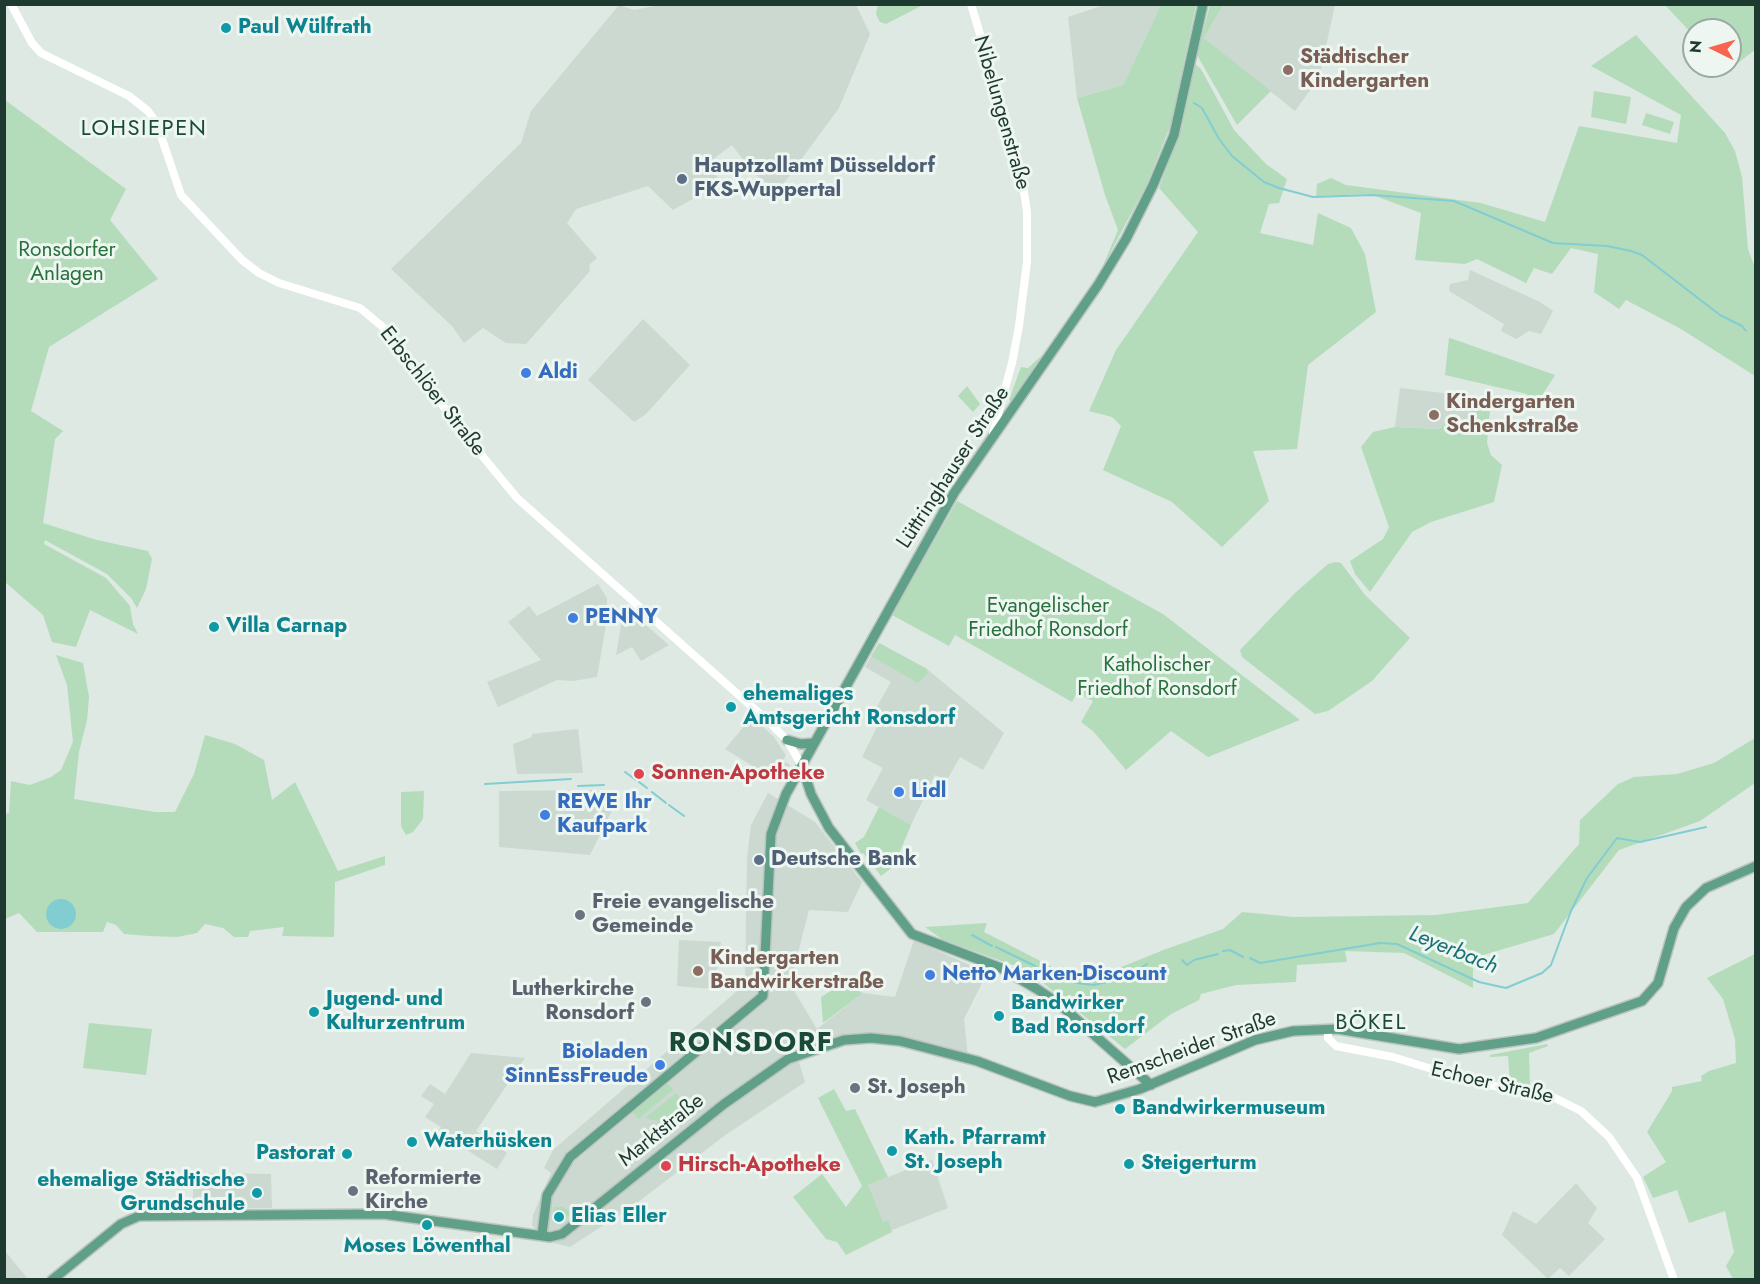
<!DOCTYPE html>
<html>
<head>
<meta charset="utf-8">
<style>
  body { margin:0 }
  #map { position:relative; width:1760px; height:1284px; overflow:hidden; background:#dde9e2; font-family:Jost,sans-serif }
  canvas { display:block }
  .frame { position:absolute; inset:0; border:6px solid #1e392f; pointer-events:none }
  .north { position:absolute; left:1682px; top:18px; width:60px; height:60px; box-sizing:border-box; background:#edf6f0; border:2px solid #9aaaa3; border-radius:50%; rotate:275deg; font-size:16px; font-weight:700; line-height:24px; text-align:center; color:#1e392f }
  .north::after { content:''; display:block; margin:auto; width:21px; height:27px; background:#f5654f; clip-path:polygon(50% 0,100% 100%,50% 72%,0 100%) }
</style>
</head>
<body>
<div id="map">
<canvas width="1760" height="1284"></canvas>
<div class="frame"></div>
<div class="north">N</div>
</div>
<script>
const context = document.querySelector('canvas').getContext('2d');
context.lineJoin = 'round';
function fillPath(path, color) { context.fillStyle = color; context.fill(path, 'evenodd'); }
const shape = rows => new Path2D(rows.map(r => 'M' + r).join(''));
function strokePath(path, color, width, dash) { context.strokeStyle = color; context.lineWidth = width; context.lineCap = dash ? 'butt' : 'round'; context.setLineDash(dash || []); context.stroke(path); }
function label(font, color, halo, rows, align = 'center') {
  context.font = font + ' Jost,sans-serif'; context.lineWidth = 6; context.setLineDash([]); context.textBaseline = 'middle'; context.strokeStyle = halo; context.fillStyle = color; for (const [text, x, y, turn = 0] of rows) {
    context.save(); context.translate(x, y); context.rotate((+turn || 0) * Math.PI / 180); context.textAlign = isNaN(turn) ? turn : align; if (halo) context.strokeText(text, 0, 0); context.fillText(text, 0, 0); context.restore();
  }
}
const built = shape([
  [664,4,856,5,870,34,839,108,778,191,752,172,732,145,708,163,721,183,673,210,648,186,576,209,567,223,597,258,589,265,590,271,526,344,506,343,483,328,464,343,452,326,391,269,521,143,531,111,619,5,634,10],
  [1104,5,1161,5,1123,85,1077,98,1068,17],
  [1223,5,1335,5,1319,78,1295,111,1204,38],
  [1470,270,1540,302,1553,311,1541,334,1529,331,1516,339,1501,331,1504,324,1449,291,1450,284,1468,280],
  [643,319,690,365,646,414,634,422,588,380],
  [1400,388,1469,396,1471,424,1446,422,1439,429,1395,427],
  [598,584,607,598,607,619,597,677,573,681,557,680,498,707,487,682,541,660,508,622,529,606,537,616],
  [627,610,628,610,669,645,641,661,632,647,616,655,623,614],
  [879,643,927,669,1004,733,983,770,960,757,947,780,935,775,911,825,866,800,883,768,862,757,883,715,875,710,891,682,865,667],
  [752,717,773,736,786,755,783,761,790,765,780,783,725,749],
  [578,729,583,773,517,774,513,744,532,737,532,734],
  [593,790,609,793,616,802,590,855,499,847,499,791],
  [768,793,815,822,862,882,848,912,809,910,790,984,817,1029,863,993,895,997,914,940,987,973,964,1019,968,1057,872,1037,794,1057,799,1062,805,1082,724,1136,633,1206,570,1247,546,1241,532,1225,533,1215,551,1173,544,1168,553,1150,745,984,747,858,751,825],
  [679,940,721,942,714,989,677,986],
  [471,1053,525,1058,476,1131,507,1153,497,1169,467,1150,433,1139,441,1127,425,1117,434,1104,421,1096,430,1084,445,1094],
  [932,1160,948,1208,887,1232,865,1186],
  [193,1173,271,1174,272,1208,193,1209],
  [1576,1183,1597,1208,1588,1223,1605,1239,1569,1276,1560,1268,1548,1279,1502,1235,1513,1211,1536,1224],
  [5,1251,28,1279,5,1279]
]);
const green = shape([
  [878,4,904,5,923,5,886,24,880,22,876,14],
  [1161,5,1196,5,1171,124,1147,184,1102,268,1118,230,1105,195,1077,98,1123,85],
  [1210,5,1223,5,1204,38,1271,91,1237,125,1197,55],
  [1665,5,1755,5,1755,50,1727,71,1722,66,1730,66,1730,30,1694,30,1694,36],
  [1636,35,1725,133,1735,151,1742,177,1748,249,1755,268,1755,376,1681,329,1626,300,1619,309,1594,292,1598,254,1571,248,1552,274,1534,268,1526,283,1477,259,1465,264,1415,260,1421,213,1370,194,1316,196,1317,184,1331,178,1346,185,1481,203,1545,222,1579,126,1677,143,1681,115,1591,66],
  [1195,64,1201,69,1234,130,1266,164,1287,179,1279,203,1269,204,1260,233,1313,245,1318,213,1351,228,1365,254,1376,312,1308,365,1297,449,1253,451,1269,501,1222,547,1172,502,1103,470,1121,426,1112,417,1089,411,1116,350,1198,232,1159,188,1182,127],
  [1594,91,1631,97,1626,124,1591,117],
  [5,100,126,189,110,220,158,279,49,347,31,411,63,431,55,439,43,523,97,540,148,551,152,559,146,589,137,608,131,598,107,574,45,540,44,544,106,578,130,606,133,624,138,634,90,610,76,647,52,642,43,615,5,582],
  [1646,113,1674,122,1670,134,1642,125],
  [1449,338,1453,339,1555,375,1536,405,1526,400,1527,394,1445,375],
  [1042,355,1011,401,1009,400,1021,367,1028,368],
  [967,386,980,404,973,412,958,396],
  [1469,396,1491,399,1487,443,1491,455,1502,465,1494,502,1431,522,1412,532,1370,592,1355,574,1350,561,1383,539,1389,527,1361,447,1373,432,1395,427,1439,429,1446,422,1470,424],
  [957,501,1163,614,1300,720,1208,757,1171,731,1126,770,1093,731,1081,722,1093,701,1077,693,1072,702,955,635,949,646,892,615],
  [1336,562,1341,563,1365,595,1410,638,1372,681,1328,711,1315,714,1242,657,1240,650,1295,593,1328,564],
  [879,643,927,669,928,673,918,683,871,656],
  [56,655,83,663,89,697,87,720,79,752,74,799,155,812,175,812,194,774,205,735,235,744,264,760,272,800,295,782,338,871,385,856,385,865,335,882,334,937,282,936,284,927,250,931,248,937,234,937,223,928,205,924,197,933,177,937,149,936,124,934,116,925,107,922,103,932,37,932,19,913,5,919,4,814,9,813,11,781,30,785,51,777,61,770,73,742,67,685],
  [1755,738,1755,783,1700,821,1619,850,1554,934,1473,958,1473,988,1404,953,1345,951,1347,962,1297,965,1296,982,1236,985,1201,994,1199,1000,1171,1014,1125,1049,1027,970,943,940,925,927,987,923,984,932,1060,971,1109,972,1166,949,1223,929,1242,912,1294,917,1436,915,1528,903,1579,844,1580,820,1618,784,1634,777,1677,774,1714,763],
  [424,791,423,819,413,832,406,835,401,826,401,792],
  [879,807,911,825,894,866,881,876,863,853,861,854,855,843,864,837],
  [1755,954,1755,1279,1733,1279,1726,1266,1734,1252,1725,1211,1689,1223,1677,1190,1653,1198,1643,1177,1666,1162,1647,1132,1672,1091,1672,1087,1702,1081,1701,1076,1709,1071,1736,1063,1735,1039,1723,999,1707,978],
  [842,984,863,993,823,1023,821,997],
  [89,1023,152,1029,146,1075,83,1068],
  [1547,1044,1548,1046,1529,1053,1530,1086,1510,1083,1508,1056,1490,1057,1490,1055],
  [667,1083,673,1090,638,1119,633,1112],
  [834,1089,846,1111,855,1109,888,1177,868,1185,883,1222,888,1220,892,1232,846,1255,837,1242,826,1239,793,1197,822,1174,846,1207,862,1186,818,1098],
  [676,1093,689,1109,658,1133,658,1121,645,1118],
  [553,1207,563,1207,573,1213,558,1222,554,1219]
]);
const water = shape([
  '46 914a15 15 0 1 1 30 0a15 15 0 1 1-30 0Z'
]);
const stream = shape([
  [1194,103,1202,108,1219,139,1232,156,1264,182,1279,188,1313,197,1372,195,1454,201,1553,243,1607,246,1631,251,1642,255,1720,315,1742,326,1746,331],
  [625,772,636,780],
  [639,782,647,788],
  [485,784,571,779],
  [578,786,604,785],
  [652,792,666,803],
  [669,805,684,816],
  [972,935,992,946],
  [996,947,1035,966,1039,971,1077,983,1094,985,1119,979,1125,972,1132,973,1147,964],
  [1223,951,1230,950,1243,957],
  [1250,958,1260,963,1380,943,1397,944,1479,982,1506,988,1542,973,1551,965,1571,911,1587,878,1617,838,1640,842,1706,827],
  [1182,960,1187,965,1194,960,1218,954]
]);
const minor = shape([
  [11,4,32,43,41,53,129,96,148,111,157,124,181,195,242,260,259,273,279,283,360,308,384,328,465,435,517,498,768,721,787,740,802,766],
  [971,4,1021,172,1027,212,1027,262,1019,326,1012,363,993,433],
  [1328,1029,1328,1038,1336,1046,1393,1057,1474,1082,1555,1098,1581,1111,1609,1137,1637,1178,1674,1280]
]);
const major = shape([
  [787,740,801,744,813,743],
  [802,766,811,794,829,828,912,934,1001,968,1037,989,1058,1003,1151,1085],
  [542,1234,547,1195,570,1157,763,996,771,834,786,794,954,493,1098,285,1126,239,1153,185,1174,135,1203,4],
  [52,1280,121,1224,139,1216,383,1214,550,1237,562,1234,724,1104,788,1059,844,1040,871,1038,900,1041,977,1061,1070,1096,1095,1102,1140,1089,1255,1040,1293,1031,1337,1029,1459,1049,1536,1038,1642,1001,1658,983,1674,928,1686,907,1706,888,1756,866]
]);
const markers = [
  [226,28,6,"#0f9aa8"],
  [1288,70,6,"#8d6e63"],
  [682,179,6,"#5c6f8a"],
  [526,373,6,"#3f7fe0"],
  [1434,415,6,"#8d6e63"],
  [573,618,6,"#3f7fe0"],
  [214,627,6,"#0f9aa8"],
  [731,707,6,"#0f9aa8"],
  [639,774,6,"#e0444e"],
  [899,792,6,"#3f7fe0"],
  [545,815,6,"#3f7fe0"],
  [759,860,6,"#5c6f8a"],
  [580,915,6,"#6b7280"],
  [698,971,6,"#8d6e63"],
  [930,975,6,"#3f7fe0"],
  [646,1002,6,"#6b7280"],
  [314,1012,6,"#0f9aa8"],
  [999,1016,6,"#0f9aa8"],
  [660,1065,6,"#3f7fe0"],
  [855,1088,6,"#6b7280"],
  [1120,1109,6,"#0f9aa8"],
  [412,1142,6,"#0f9aa8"],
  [892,1151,6,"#0f9aa8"],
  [347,1154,6,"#0f9aa8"],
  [1129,1164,6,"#0f9aa8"],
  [666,1166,6,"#e0444e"],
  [353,1191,6,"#6b7280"],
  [257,1193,6,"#0f9aa8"],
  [559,1217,6,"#0f9aa8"],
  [427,1225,6,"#0f9aa8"]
];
const cultureNames = [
  ["Paul Wülfrath",238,28],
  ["Villa Carnap",226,627],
  ["ehemaliges",743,695],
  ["Amtsgericht Ronsdorf",743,719],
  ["Jugend- und",326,1000],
  ["Kulturzentrum",326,1024],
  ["Bandwirker",1011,1004],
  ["Bad Ronsdorf",1011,1028],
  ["Bandwirkermuseum",1132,1109],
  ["Kath. Pfarramt",904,1139],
  ["St. Joseph",904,1163],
  ["Waterhüsken",424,1142],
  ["Pastorat",335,1154,"right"],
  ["Steigerturm",1141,1164],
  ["ehemalige Städtische",245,1181,"right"],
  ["Grundschule",245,1205,"right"],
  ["Elias Eller",571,1217],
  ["Moses Löwenthal",427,1247,"center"]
];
const educationNames = [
  ["Städtischer",1300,58],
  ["Kindergarten",1300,82],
  ["Kindergarten",1446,403],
  ["Schenkstraße",1446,427],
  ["Kindergarten",710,959],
  ["Bandwirkerstraße",710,983]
];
const streetNames = [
  ["Nibelungenstraße",1001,113,74],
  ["Erbschlöer Straße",432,392,52],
  ["Lüttringhauser Straße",954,468,-57],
  ["Remscheider Straße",1192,1049,-20],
  ["Echoer Straße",1492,1084,13],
  ["Marktstraße",662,1131,-39]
];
const serviceNames = [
  ["Hauptzollamt Düsseldorf",694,167],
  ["FKS-Wuppertal",694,191],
  ["Deutsche Bank",771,860]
];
const parkNames = [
  ["Ronsdorfer",67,251],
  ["Anlagen",67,275],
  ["Evangelischer",1048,607],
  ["Friedhof Ronsdorf",1048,631],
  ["Katholischer",1157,666],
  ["Friedhof Ronsdorf",1157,690]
];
const shopNames = [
  ["Aldi",538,373],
  ["PENNY",585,618],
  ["Lidl",911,792],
  ["REWE Ihr",557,803],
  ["Kaufpark",557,827],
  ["Netto Marken-Discount",942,975],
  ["Bioladen",648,1053,"right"],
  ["SinnEssFreude",648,1077,"right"]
];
const healthNames = [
  ["Sonnen-Apotheke",651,774],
  ["Hirsch-Apotheke",678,1166]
];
const worshipNames = [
  ["Freie evangelische",592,903],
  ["Gemeinde",592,927],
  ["Lutherkirche",634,990,"right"],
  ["Ronsdorf",634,1014,"right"],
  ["St. Joseph",867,1088],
  ["Reformierte",365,1179],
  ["Kirche",365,1203]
];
const neighbourhoodNames = [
  ["LOHSIEPEN",144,130],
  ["BÖKEL",1371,1024]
];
const waterNames = [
  ["Leyerbach",1453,951,22]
];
const districtNames = [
  ["RONSDORF",751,1044]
];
fillPath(built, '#cbd9d1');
fillPath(green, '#b4dcbb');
fillPath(water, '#82cdd1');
strokePath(stream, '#82cdd1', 2);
strokePath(major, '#bcc4c1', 12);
strokePath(minor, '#fff', 8);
strokePath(major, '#60a089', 9);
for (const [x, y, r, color] of markers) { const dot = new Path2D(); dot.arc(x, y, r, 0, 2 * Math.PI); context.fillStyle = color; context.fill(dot); strokePath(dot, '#edf6f0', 2); }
label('bold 21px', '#0d838f', '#edf6f0', cultureNames, 'left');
label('bold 21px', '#785e54', '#edf6f0', educationNames, 'left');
label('21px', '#1e392f', '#edf6f0', streetNames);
label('bold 21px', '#4e5e75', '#edf6f0', serviceNames, 'left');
label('21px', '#28703c', '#edf6f0', parkNames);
label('bold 21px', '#366cbe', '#edf6f0', shopNames, 'left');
label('bold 21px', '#be3a42', '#edf6f0', healthNames, 'left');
label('bold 21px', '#5b616d', '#edf6f0', worshipNames, 'left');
context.letterSpacing = '1.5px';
label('22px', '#1a4b3a', '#edf6f0', neighbourhoodNames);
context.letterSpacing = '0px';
label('italic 22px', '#187075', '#edf6f0', waterNames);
context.letterSpacing = '1.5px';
label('bold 27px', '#1a4b3a', '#edf6f0', districtNames);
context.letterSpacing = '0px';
</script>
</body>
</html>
